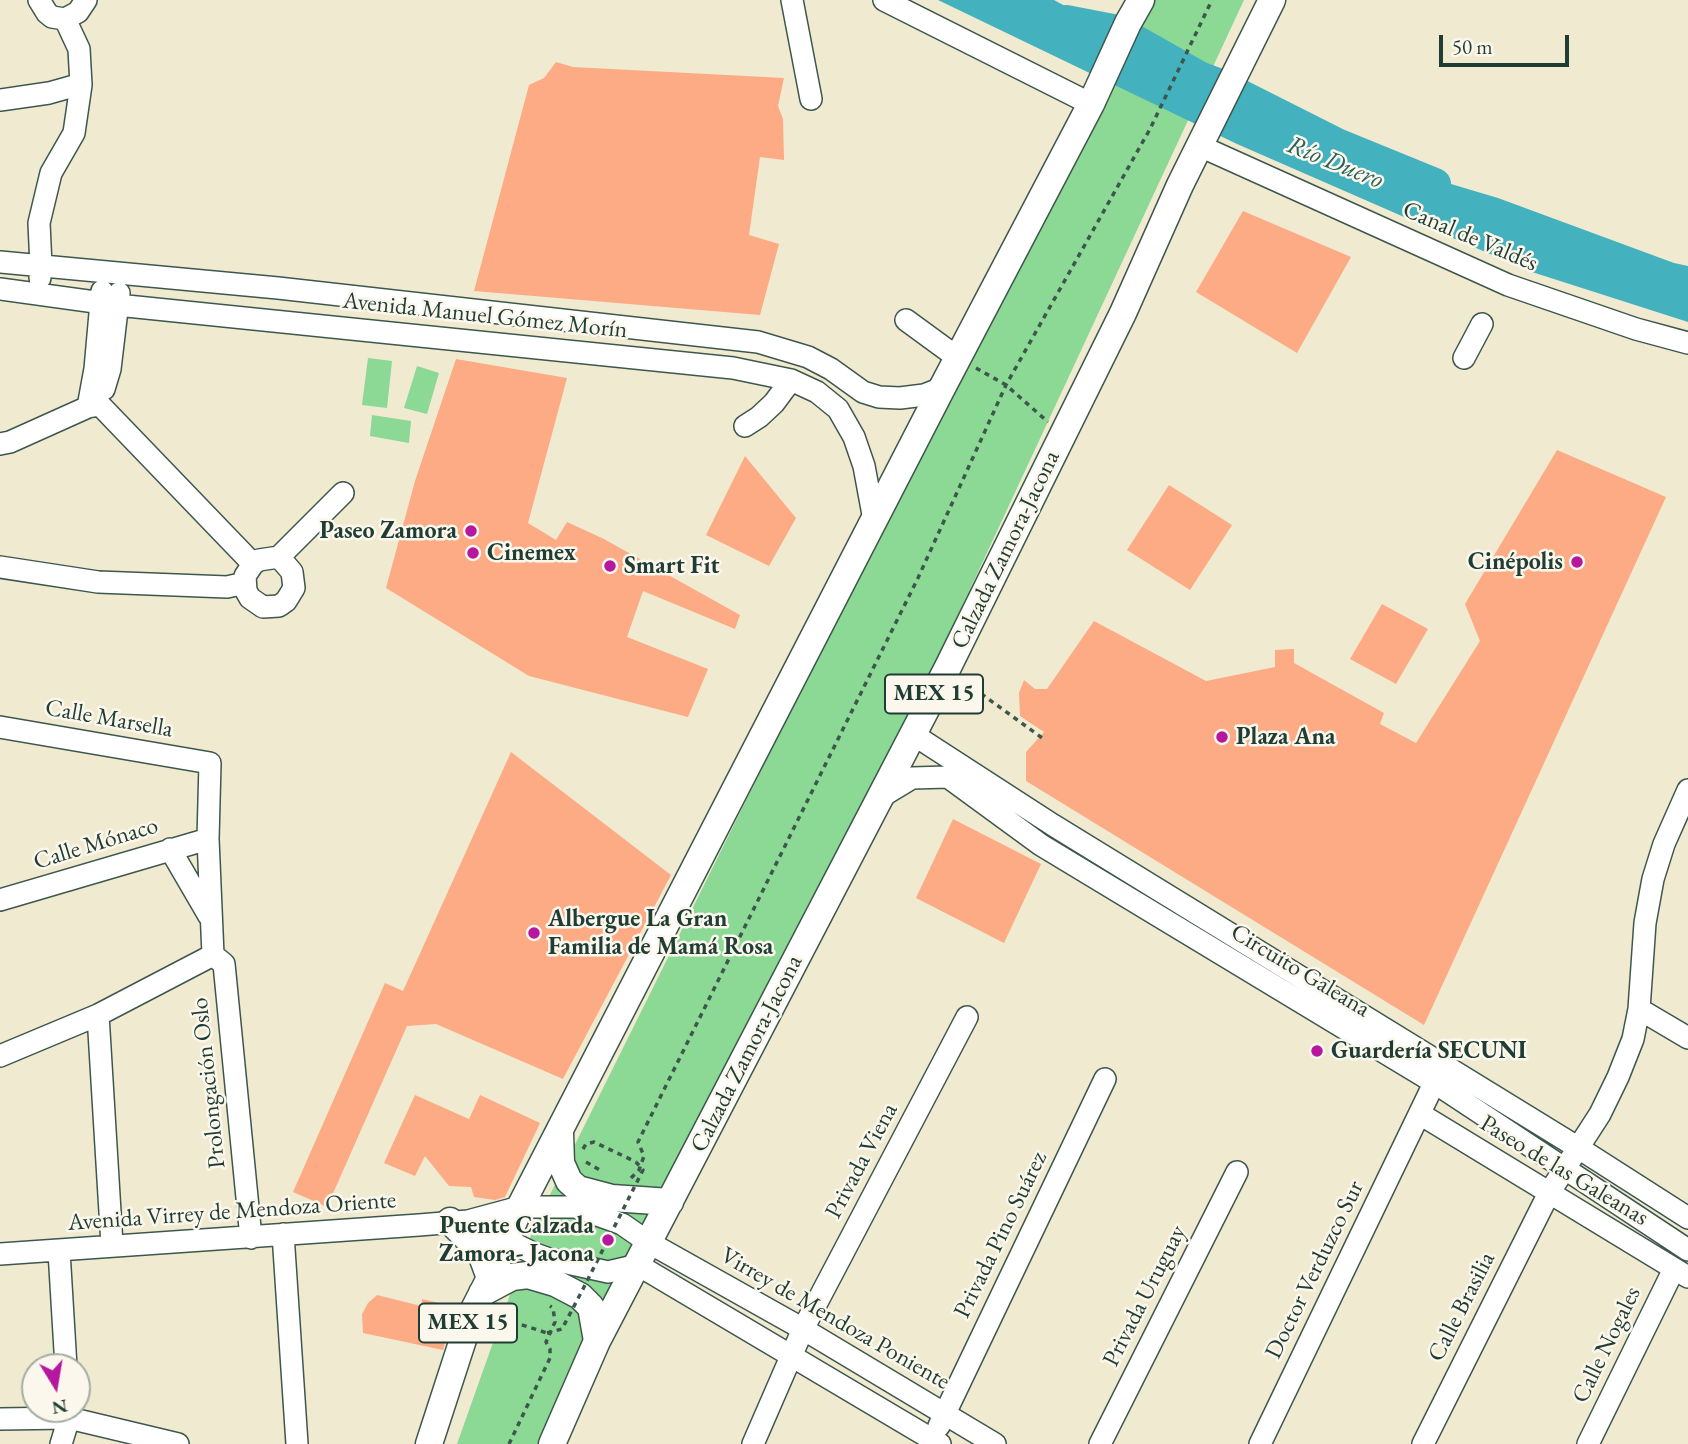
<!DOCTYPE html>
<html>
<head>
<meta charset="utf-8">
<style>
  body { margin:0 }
  #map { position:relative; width:1688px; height:1444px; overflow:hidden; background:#f0ead1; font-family:"EB Garamond",serif }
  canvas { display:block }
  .north { position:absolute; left:21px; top:1353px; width:70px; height:70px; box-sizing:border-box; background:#fbf7ec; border:2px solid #a3ada2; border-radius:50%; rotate:169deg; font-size:19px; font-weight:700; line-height:28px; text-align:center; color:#1f3d34 }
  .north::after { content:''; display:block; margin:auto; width:24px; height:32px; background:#b5179e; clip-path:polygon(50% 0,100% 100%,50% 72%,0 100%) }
  .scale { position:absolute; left:1439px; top:35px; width:130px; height:32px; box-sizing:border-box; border:4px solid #1f3d34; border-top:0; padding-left:9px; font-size:21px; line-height:24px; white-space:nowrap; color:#1f3d34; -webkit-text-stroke:5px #fbf7ec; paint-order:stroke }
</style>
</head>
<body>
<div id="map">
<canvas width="1688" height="1444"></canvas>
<div class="north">N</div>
<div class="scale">50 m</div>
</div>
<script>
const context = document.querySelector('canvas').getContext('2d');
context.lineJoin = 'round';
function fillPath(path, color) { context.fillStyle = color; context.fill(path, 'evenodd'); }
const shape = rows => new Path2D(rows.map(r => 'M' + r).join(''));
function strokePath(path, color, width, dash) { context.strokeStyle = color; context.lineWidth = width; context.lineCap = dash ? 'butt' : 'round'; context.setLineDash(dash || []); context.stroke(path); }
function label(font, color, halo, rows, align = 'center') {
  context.font = font + ' "EB Garamond",serif'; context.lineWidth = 5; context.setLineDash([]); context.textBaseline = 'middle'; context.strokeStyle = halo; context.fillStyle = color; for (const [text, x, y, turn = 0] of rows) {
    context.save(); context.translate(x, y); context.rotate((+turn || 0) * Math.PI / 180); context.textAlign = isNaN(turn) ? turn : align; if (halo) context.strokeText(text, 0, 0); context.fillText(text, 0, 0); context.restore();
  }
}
const green = shape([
  [1150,0,1244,0,898,744,811,899,645,1220,627,1264,539,1444,457,1444,534,1227,881,529,1110,95],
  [368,358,392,361,387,408,362,405],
  [417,366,439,373,427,414,404,408],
  [372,415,411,421,409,443,370,436]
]);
const water = shape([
  [938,0,1054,0,1248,105,1377,162,1498,198,1674,263,1688,266,1688,322,1532,272,1411,220,1237,144]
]);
const river = shape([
  [1066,21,1118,31,1199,77,1220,85,1337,144,1435,184]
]);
const building = shape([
  [556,62,573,67,784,78,778,106,783,119,784,160,760,157,749,235,779,244,760,315,474,291,529,85,544,78],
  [1243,211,1351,257,1297,353,1196,292],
  [456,359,567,378,528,523,556,540,567,522,604,539,740,615,735,629,643,591,627,637,708,669,688,717,529,676,386,588,415,481],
  [1557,450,1666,497,1424,1025,1026,781,1026,752,1044,732,1020,716,1019,693,1024,680,1035,689,1047,689,1094,621,1206,681,1275,667,1275,650,1294,649,1294,663,1384,713,1380,724,1416,743,1480,641,1465,604],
  [745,456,796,518,769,566,706,535],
  [1169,485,1232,525,1190,590,1127,550],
  [1382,604,1428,629,1396,684,1350,659],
  [511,752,671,875,563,1079,436,1024,407,1026,327,1207,293,1192,385,983,403,991],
  [953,819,1041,864,1004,943,916,898],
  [415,1095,469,1119,480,1095,540,1123,505,1197,495,1200,474,1197,471,1187,449,1186,425,1156,415,1176,384,1163],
  [377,1295,421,1306,422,1299,439,1303,437,1310,454,1313,443,1350,363,1333,362,1314,368,1303]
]);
const path = shape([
  [976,368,1006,385,1048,422],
  [965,682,1045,740],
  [583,1149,586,1144,594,1142,636,1162],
  [586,1162,603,1172],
  [631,1178,639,1170,644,1156,638,1142,918,578,1006,385,1150,129,1212,0],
  [498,1310,498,1313,507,1320,547,1333],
  [509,1444,550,1358,550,1349,546,1342,555,1322,553,1308,550,1306]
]);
const minor = shape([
  [39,0,47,13,52,17,65,19,78,12,86,0],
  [792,0,811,99],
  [884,0,1091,104],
  [0,100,49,93,81,84],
  [1200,146,1508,285,1636,329,1688,343],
  [0,262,278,288,758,342,808,357,831,369,863,392,879,397,900,398,924,395,942,388],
  [40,278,41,266,39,223,51,173,74,133,81,85,79,49,65,19],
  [0,289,117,305,733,368,791,380,817,392,838,409,854,437,864,466,874,520],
  [906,320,958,358],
  [1464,358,1482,324],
  [104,389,110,369,119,293],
  [100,405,253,564],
  [88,407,95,369,102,291],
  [745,426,759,417,774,403,791,380],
  [0,444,10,442,88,407,100,405],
  [279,557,292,572,294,588,286,601,279,606,263,607,250,598,246,591,245,576,253,564,259,560,279,557],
  [279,557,343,493],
  [0,567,98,582,227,587,245,583],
  [0,727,210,763,208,839,213,955],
  [914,735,1053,825,1577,1147,1688,1218],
  [879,798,912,778,948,777,1041,845,1435,1083,1688,1250],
  [170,849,209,916],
  [0,900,208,839],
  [1639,1009,1688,1038],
  [98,1015,112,1245],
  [0,1056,98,1015,213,955,224,964,251,1238],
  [1420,1114,1688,1277],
  [468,1221,535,1254,549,1259,608,1272,638,1265,940,1444],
  [283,1234,297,1444],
  [59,1251,66,1367],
  [0,1254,419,1225,468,1221,520,1207,575,1207,622,1224,648,1242,803,1329,995,1444],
  [0,1419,69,1418,178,1444],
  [939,1426,1105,1079],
  [61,1444,69,1418,68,1409],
  [753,1444,803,1329,967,1017],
  [1100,1444,1237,1172],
  [1260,1444,1440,1071],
  [1423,1444,1549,1193,1600,1114,1618,1077,1633,1039,1639,1009,1645,923,1653,879,1664,844,1688,790],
  [1588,1444,1674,1269]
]);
const major = shape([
  [560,1133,561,1163,569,1181,578,1189,612,1198,670,1202],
  [450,1221,480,1251,490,1278],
  [482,1293,512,1277,528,1275,555,1283,580,1296,591,1307,597,1341],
  [429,1444,471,1315,490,1278,520,1207,942,388,1091,104,1128,23,1141,0],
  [552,1444,597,1341,947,669,1123,313,1180,185,1272,0]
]);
const pathBridge = shape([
  [547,1333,562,1329,583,1289,643,1170,636,1162]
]);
const markers = [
  [471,531,7,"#b5179e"],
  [473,553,7,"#b5179e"],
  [1577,562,7,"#b5179e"],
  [610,566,7,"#b5179e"],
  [1222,737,7,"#b5179e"],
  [534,933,7,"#b5179e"],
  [1317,1051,7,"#b5179e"],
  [608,1240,7,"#b5179e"]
];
const shields = [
  [934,694,98],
  [468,1323,98]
];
const shieldNames = [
  ["MEX 15",934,694],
  ["MEX 15",468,1323]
];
const streetNames = [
  ["Canal de Valdés",1470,237,23],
  ["Avenida Manuel Gómez Morín",485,316,6],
  ["Calzada Zamora-Jacona",1006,550,-64],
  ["Calle Marsella",109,719,10],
  ["Calle Mónaco",96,844,-17],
  ["Circuito Galeana",1300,971,31],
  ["Calzada Zamora-Jacona",747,1054,-63],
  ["Prolongación Oslo",209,1083,-96],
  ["Privada Viena",862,1161,-62],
  ["Paseo de las Galeanas",1564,1171,31],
  ["Avenida Virrey de Mendoza Oriente",232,1212,-4],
  ["Privada Pino Suárez",1001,1235,-64],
  ["Doctor Verduzco Sur",1315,1270,-64],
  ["Privada Uruguay",1145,1296,-63],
  ["Calle Brasilia",1462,1307,-63],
  ["Virrey de Mendoza Poniente",835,1319,30],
  ["Calle Nogales",1607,1345,-64]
];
const poiNames = [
  ["Paseo Zamora",457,531,"right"],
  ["Cinemex",487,553],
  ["Cinépolis",1563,562,"right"],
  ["Smart Fit",624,566],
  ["Plaza Ana",1236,737],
  ["Albergue La Gran",548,919],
  ["Familia de Mamá Rosa",548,947],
  ["Guardería SECUNI",1331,1051],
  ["Puente Calzada",594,1226,"right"],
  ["Zamora- Jacona",594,1254,"right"]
];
const waterNames = [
  ["Río Duero",1335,163,22]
];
fillPath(green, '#8cd895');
fillPath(water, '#43b2be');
strokePath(river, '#43b2be', 32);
fillPath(building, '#fcab84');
strokePath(minor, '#3e574c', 24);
strokePath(major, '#3e574c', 29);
strokePath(path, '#3e574c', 3.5, [5, 5]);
strokePath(minor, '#fff', 21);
strokePath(major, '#fff', 26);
strokePath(pathBridge, '#3e574c', 3.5, [5, 5]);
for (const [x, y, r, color] of markers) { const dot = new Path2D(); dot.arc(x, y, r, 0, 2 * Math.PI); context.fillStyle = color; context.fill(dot); strokePath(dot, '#fbf7ec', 2.5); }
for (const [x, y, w] of shields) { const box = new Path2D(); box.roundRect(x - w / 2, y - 19.5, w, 39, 5); context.fillStyle = '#fbf7ec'; context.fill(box); strokePath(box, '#1f3d34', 2); }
label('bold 23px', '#1f3d34', null, shieldNames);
label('24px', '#1f3d34', '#fbf7ec', streetNames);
label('bold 24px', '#1f3d34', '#fbf7ec', poiNames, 'left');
label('italic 26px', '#2a605d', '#fbf7ec', waterNames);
</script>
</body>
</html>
